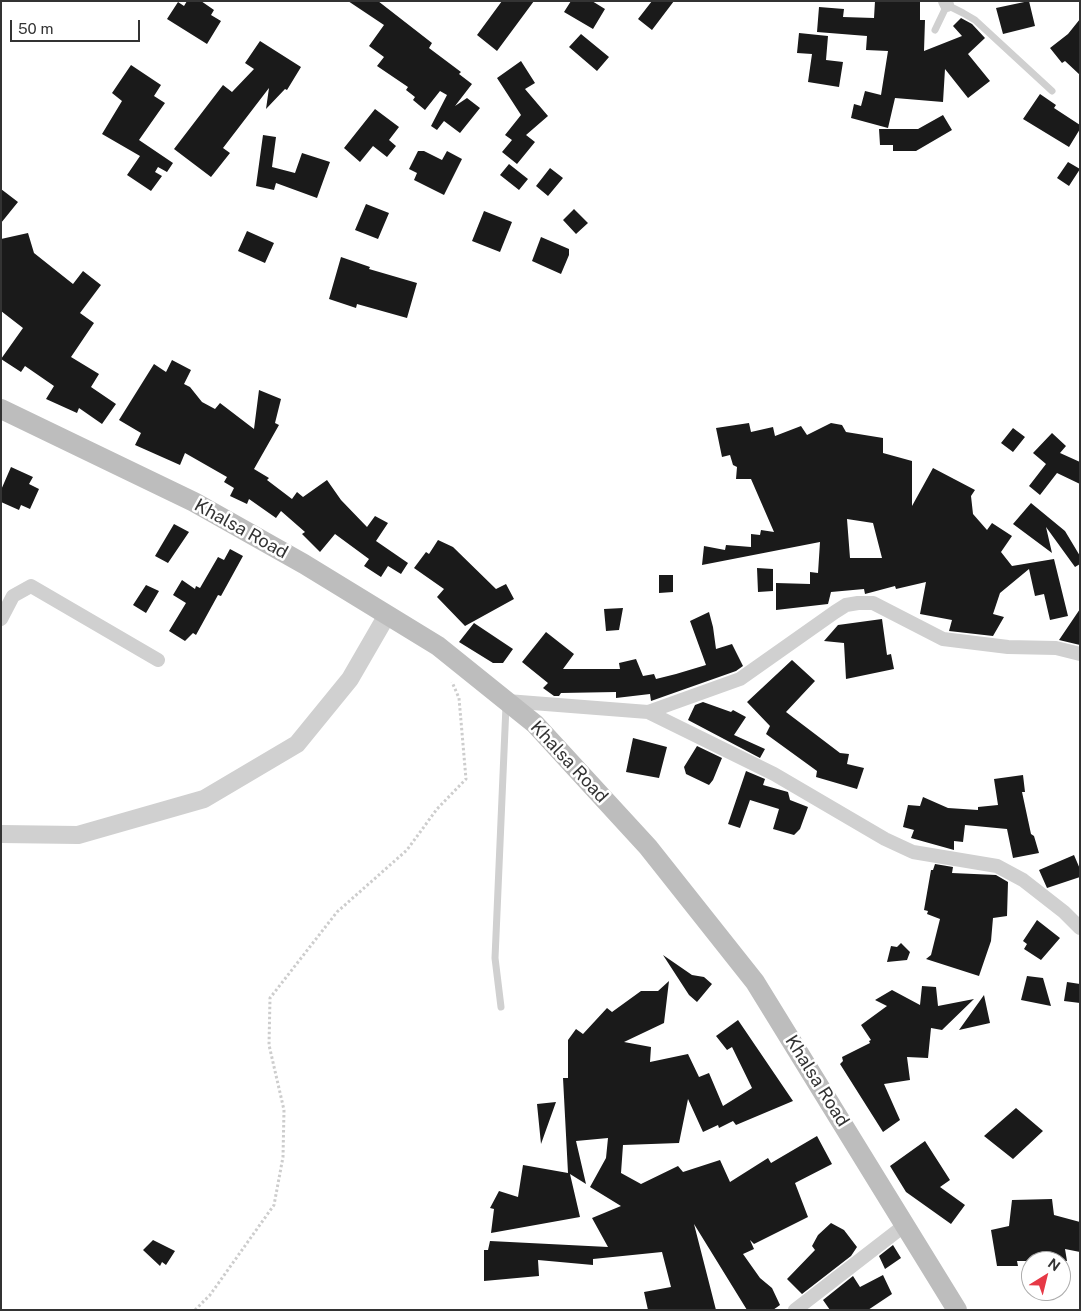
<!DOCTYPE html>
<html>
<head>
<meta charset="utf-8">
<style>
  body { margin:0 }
  #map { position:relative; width:1081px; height:1311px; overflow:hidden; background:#fff; font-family:"Public Sans",sans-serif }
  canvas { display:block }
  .frame { position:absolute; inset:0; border:2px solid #333; pointer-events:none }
  .north { position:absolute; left:1021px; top:1251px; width:50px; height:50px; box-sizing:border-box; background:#fff; border:1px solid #adadad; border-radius:50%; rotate:36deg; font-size:14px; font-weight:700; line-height:20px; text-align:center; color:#333 }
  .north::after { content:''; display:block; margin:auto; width:18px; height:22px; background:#e63946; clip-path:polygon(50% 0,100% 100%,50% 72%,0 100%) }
  .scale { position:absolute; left:10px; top:20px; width:130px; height:22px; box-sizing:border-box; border:2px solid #333; border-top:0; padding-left:6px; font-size:15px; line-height:18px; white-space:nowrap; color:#333; -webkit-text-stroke:4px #fff; paint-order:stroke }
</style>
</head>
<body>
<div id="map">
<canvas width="1081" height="1311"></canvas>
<div class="frame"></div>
<div class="north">N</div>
<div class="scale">50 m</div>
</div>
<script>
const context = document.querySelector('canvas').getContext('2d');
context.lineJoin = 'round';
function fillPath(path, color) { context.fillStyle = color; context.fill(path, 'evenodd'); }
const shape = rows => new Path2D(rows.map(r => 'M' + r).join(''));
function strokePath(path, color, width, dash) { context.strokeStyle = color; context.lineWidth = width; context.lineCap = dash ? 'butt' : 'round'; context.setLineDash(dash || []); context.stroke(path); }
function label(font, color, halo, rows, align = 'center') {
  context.font = font + ' "Public Sans",sans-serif'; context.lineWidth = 5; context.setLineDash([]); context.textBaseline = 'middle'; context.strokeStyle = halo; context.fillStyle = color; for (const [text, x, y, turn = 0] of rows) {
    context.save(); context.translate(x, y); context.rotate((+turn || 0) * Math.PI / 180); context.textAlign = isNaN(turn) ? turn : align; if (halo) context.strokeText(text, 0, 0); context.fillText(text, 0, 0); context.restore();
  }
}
const building = shape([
  [187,1,201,1,214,10,211,15,221,21,207,44,167,19,178,2,184,6],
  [348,1,378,1,432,43,429,48,461,72,459,74,472,84,455,106,467,98,480,108,460,133,444,121,437,130,431,126,447,95,440,91,425,110,413,100,415,97,406,90,408,87,377,66,384,57,369,46,384,25],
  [502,1,534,1,497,51,477,35],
  [571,1,592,1,605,9,593,29,564,12],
  [652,1,674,1,652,30,638,19],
  [875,1,920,1,920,20,925,20,924,51,962,36,953,26,961,18,972,24,985,38,968,54,990,81,968,98,945,69,943,102,895,98,888,128,851,118,854,104,861,106,865,91,881,95,888,51,866,50,867,36,817,32,819,7,844,9,843,17,874,18],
  [1029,1,1035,26,1003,34,996,8],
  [1080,19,1080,75,1065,61,1062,63,1050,48,1068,34],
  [799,33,828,36,826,60,843,62,839,87,808,82,812,54,797,53],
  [581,34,609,57,597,71,569,47],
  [260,41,301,67,287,90,285,89,266,109,269,88,223,148,230,153,211,177,174,149,223,85,232,92,254,69,245,63],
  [521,61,535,83,525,89,548,116,526,135,535,142,517,164,502,152,512,140,505,135,521,115,497,78],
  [131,65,161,85,154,96,165,103,139,140,173,163,167,172,158,167,155,172,162,176,151,191,127,175,140,156,102,134,122,101,112,93],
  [1040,94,1056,105,1054,108,1080,125,1080,129,1069,147,1023,119],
  [375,109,399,127,389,140,396,146,387,157,373,146,360,162,344,148],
  [943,115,952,130,916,151,893,151,893,145,880,145,879,129,918,129],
  [263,135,276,137,272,167,295,173,302,153,330,162,317,198,276,183,274,190,256,186],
  [418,151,424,151,442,160,447,151,462,159,444,195,414,180,417,173,409,169],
  [1068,162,1080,169,1069,186,1057,178],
  [509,164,528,179,519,190,500,175],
  [550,168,563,178,548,196,536,186],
  [1,189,18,202,1,223],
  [366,204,389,213,378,239,355,230],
  [574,209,588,223,576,234,563,220],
  [484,211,512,222,500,252,472,241],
  [247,231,274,243,265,263,238,251],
  [28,233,34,253,73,284,83,271,101,285,80,313,94,323,71,357,99,374,91,387,116,404,102,424,79,408,77,413,46,399,54,386,25,366,21,372,1,359,23,328,1,311,1,239],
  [541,237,569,249,569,255,561,274,532,261],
  [341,257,370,267,369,269,417,283,407,318,357,304,356,308,329,299],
  [172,360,191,370,184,384,190,387,202,402,215,409,220,403,254,429,259,390,281,399,275,423,279,425,254,469,269,478,267,480,292,499,297,492,303,497,327,480,341,500,367,527,375,516,388,523,376,541,408,563,401,574,388,566,381,577,364,566,369,559,335,534,320,552,302,534,305,532,281,511,276,518,249,499,247,504,230,496,234,488,224,482,227,477,185,453,180,465,135,445,141,433,119,420,154,364,166,372],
  [749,423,751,432,773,427,775,436,801,426,807,435,831,423,842,425,846,432,883,438,883,453,912,461,912,506,933,468,975,490,971,496,973,514,987,530,992,523,1012,536,1001,552,1012,566,1054,559,1068,616,1050,620,1044,594,1035,596,1029,569,1000,593,993,614,1004,617,993,636,949,631,952,620,920,614,926,582,896,589,895,586,865,594,864,589,831,592,828,604,776,610,776,583,810,584,810,572,818,573,820,542,702,565,704,546,725,550,726,545,751,547,751,534,760,535,761,530,774,532,751,479,736,479,737,467,733,465,730,455,722,457,716,428],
  [847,519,873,523,882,558,850,558],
  [1013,428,1025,437,1013,452,1001,443],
  [1052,433,1066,446,1060,453,1080,462,1080,484,1057,473,1040,495,1029,486,1046,464,1033,453],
  [11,467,33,477,29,484,39,489,30,509,21,505,19,510,1,502,1,490],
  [1031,503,1065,531,1080,556,1080,564,1075,567,1046,527,1052,553,1013,524],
  [174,524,189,532,168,563,155,556],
  [438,540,453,547,496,589,506,584,514,599,465,626,437,597,444,589,414,568,426,552,429,554],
  [230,549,243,556,221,596,218,595,196,635,193,633,185,641,169,631,186,603,173,595,182,580,195,589,196,586,200,588,218,557,224,560],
  [757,568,773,569,773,591,758,592],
  [659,575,673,575,673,592,659,593],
  [146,585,159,591,146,613,133,605],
  [623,608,619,630,606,631,604,609],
  [1080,609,1080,645,1059,640],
  [709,612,713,627,716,649,732,644,743,666,736,671,651,701,650,694,616,698,616,692,561,693,559,696,554,696,543,688,548,683,522,662,546,632,574,654,563,669,620,669,619,663,636,659,643,676,654,674,656,679,676,674,706,665,690,621],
  [882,619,887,655,891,654,894,669,846,679,844,643,824,641,838,625],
  [474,623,513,649,503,663,493,663,459,642],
  [792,660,815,681,786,712,840,753,849,754,847,764,864,768,857,789,816,777,817,771,766,734,770,726,747,702],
  [703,702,731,712,733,710,746,717,734,735,765,749,760,758,688,720,695,705],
  [633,738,667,747,659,778,626,772],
  [697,746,722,758,713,780,709,785,686,774,684,767],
  [746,771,765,779,763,785,788,792,790,800,808,807,800,829,794,835,773,829,779,809,750,800,740,828,728,824],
  [1023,775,1025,792,1022,792,1031,834,1034,836,1039,853,1013,858,1007,829,965,825,963,842,954,841,954,850,911,838,914,830,903,827,908,805,920,806,923,797,948,808,978,810,978,807,998,805,994,779],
  [1074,855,1080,869,1080,877,1047,888,1039,870],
  [935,864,953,867,952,873,996,875,1008,882,1007,916,993,918,991,941,979,976,926,959,931,955,940,919,927,914,928,911,924,910,931,870,933,870],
  [1037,920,1060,938,1041,960,1024,949,1027,944,1023,941],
  [901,943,910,952,907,960,887,962,891,946,897,947],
  [663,955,692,975,704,977,712,984,697,1002,689,995],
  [1027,976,1043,978,1051,1006,1021,1000],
  [669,981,664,1023,624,1042,651,1047,650,1062,688,1054,699,1077,709,1073,723,1106,752,1088,732,1047,727,1050,716,1036,738,1020,793,1101,736,1125,733,1121,719,1128,718,1125,703,1132,688,1099,679,1143,623,1145,621,1173,641,1184,678,1166,683,1172,720,1160,730,1182,768,1158,771,1163,817,1136,832,1164,795,1183,808,1217,754,1244,750,1240,754,1249,743,1254,760,1278,772,1288,780,1305,773,1310,747,1310,694,1224,716,1310,648,1310,644,1292,671,1287,662,1252,593,1259,593,1265,538,1260,539,1276,484,1281,484,1250,488,1250,490,1241,608,1247,592,1218,621,1206,590,1187,606,1158,608,1138,576,1141,586,1184,570,1174,580,1217,491,1233,494,1209,490,1208,499,1191,518,1197,523,1165,568,1173,563,1078,568,1078,568,1040,576,1029,583,1034,607,1008,612,1012,641,991,658,991],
  [1067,982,1080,984,1080,1003,1064,1001],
  [922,986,936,987,938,1006,974,999,942,1030,931,1028,928,1058,907,1057,910,1080,884,1084,900,1120,883,1132,840,1064,843,1061,842,1057,870,1043,869,1041,871,1040,861,1025,887,1006,875,1000,892,990,920,1005],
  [984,995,990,1023,959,1030],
  [556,1102,541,1144,537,1104],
  [1016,1108,1043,1131,1013,1159,984,1136],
  [925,1141,950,1180,940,1187,965,1205,951,1224,906,1192,890,1166],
  [1052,1199,1054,1215,1080,1222,1080,1252,1065,1249,1067,1261,1017,1261,1018,1266,997,1266,991,1230,1009,1226,1012,1200],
  [831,1223,844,1230,857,1247,851,1256,802,1294,787,1279,815,1250,812,1246,818,1235],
  [153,1240,175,1251,166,1265,162,1262,160,1266,143,1250],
  [893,1245,901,1258,885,1269,879,1256],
  [883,1275,892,1294,868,1310,830,1310,823,1300,853,1276,860,1287]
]);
const path = shape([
  [195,1310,210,1295,274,1205,283,1157,284,1110,269,1045,270,998,337,912,407,850,437,809,466,779,459,698,452,682]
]);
const service = shape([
  [935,30,947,5,963,13,975,20,1052,91],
  [501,1007,495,958,506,706]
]);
const minor = shape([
  [945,1,947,5],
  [1,619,13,596,31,586,158,660],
  [507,701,648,712,740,679,835,612,846,605,858,603,873,603,943,639,1008,647,1056,648,1080,654],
  [648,712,774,774,885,839,913,852,997,866,1023,880,1064,912,1080,928],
  [795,1310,905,1225]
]);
const tertiary = shape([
  [1,834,78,835,204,799,297,744,350,679,387,615]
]);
const secondary = shape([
  [1,409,194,502,304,564,438,646,535,724,648,847,755,982,957,1310]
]);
const streetNames = [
  ["Khalsa Road",241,529,29],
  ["Khalsa Road",569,762,47],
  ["Khalsa Road",817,1081,58]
];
fillPath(building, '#1a1a1a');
strokePath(path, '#cdcdcd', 3, [2.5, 2.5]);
strokePath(service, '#d0d0d0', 7);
strokePath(minor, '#d0d0d0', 14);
strokePath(tertiary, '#d0d0d0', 18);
strokePath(secondary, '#bdbdbd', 20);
label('18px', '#333', '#fff', streetNames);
</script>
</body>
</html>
